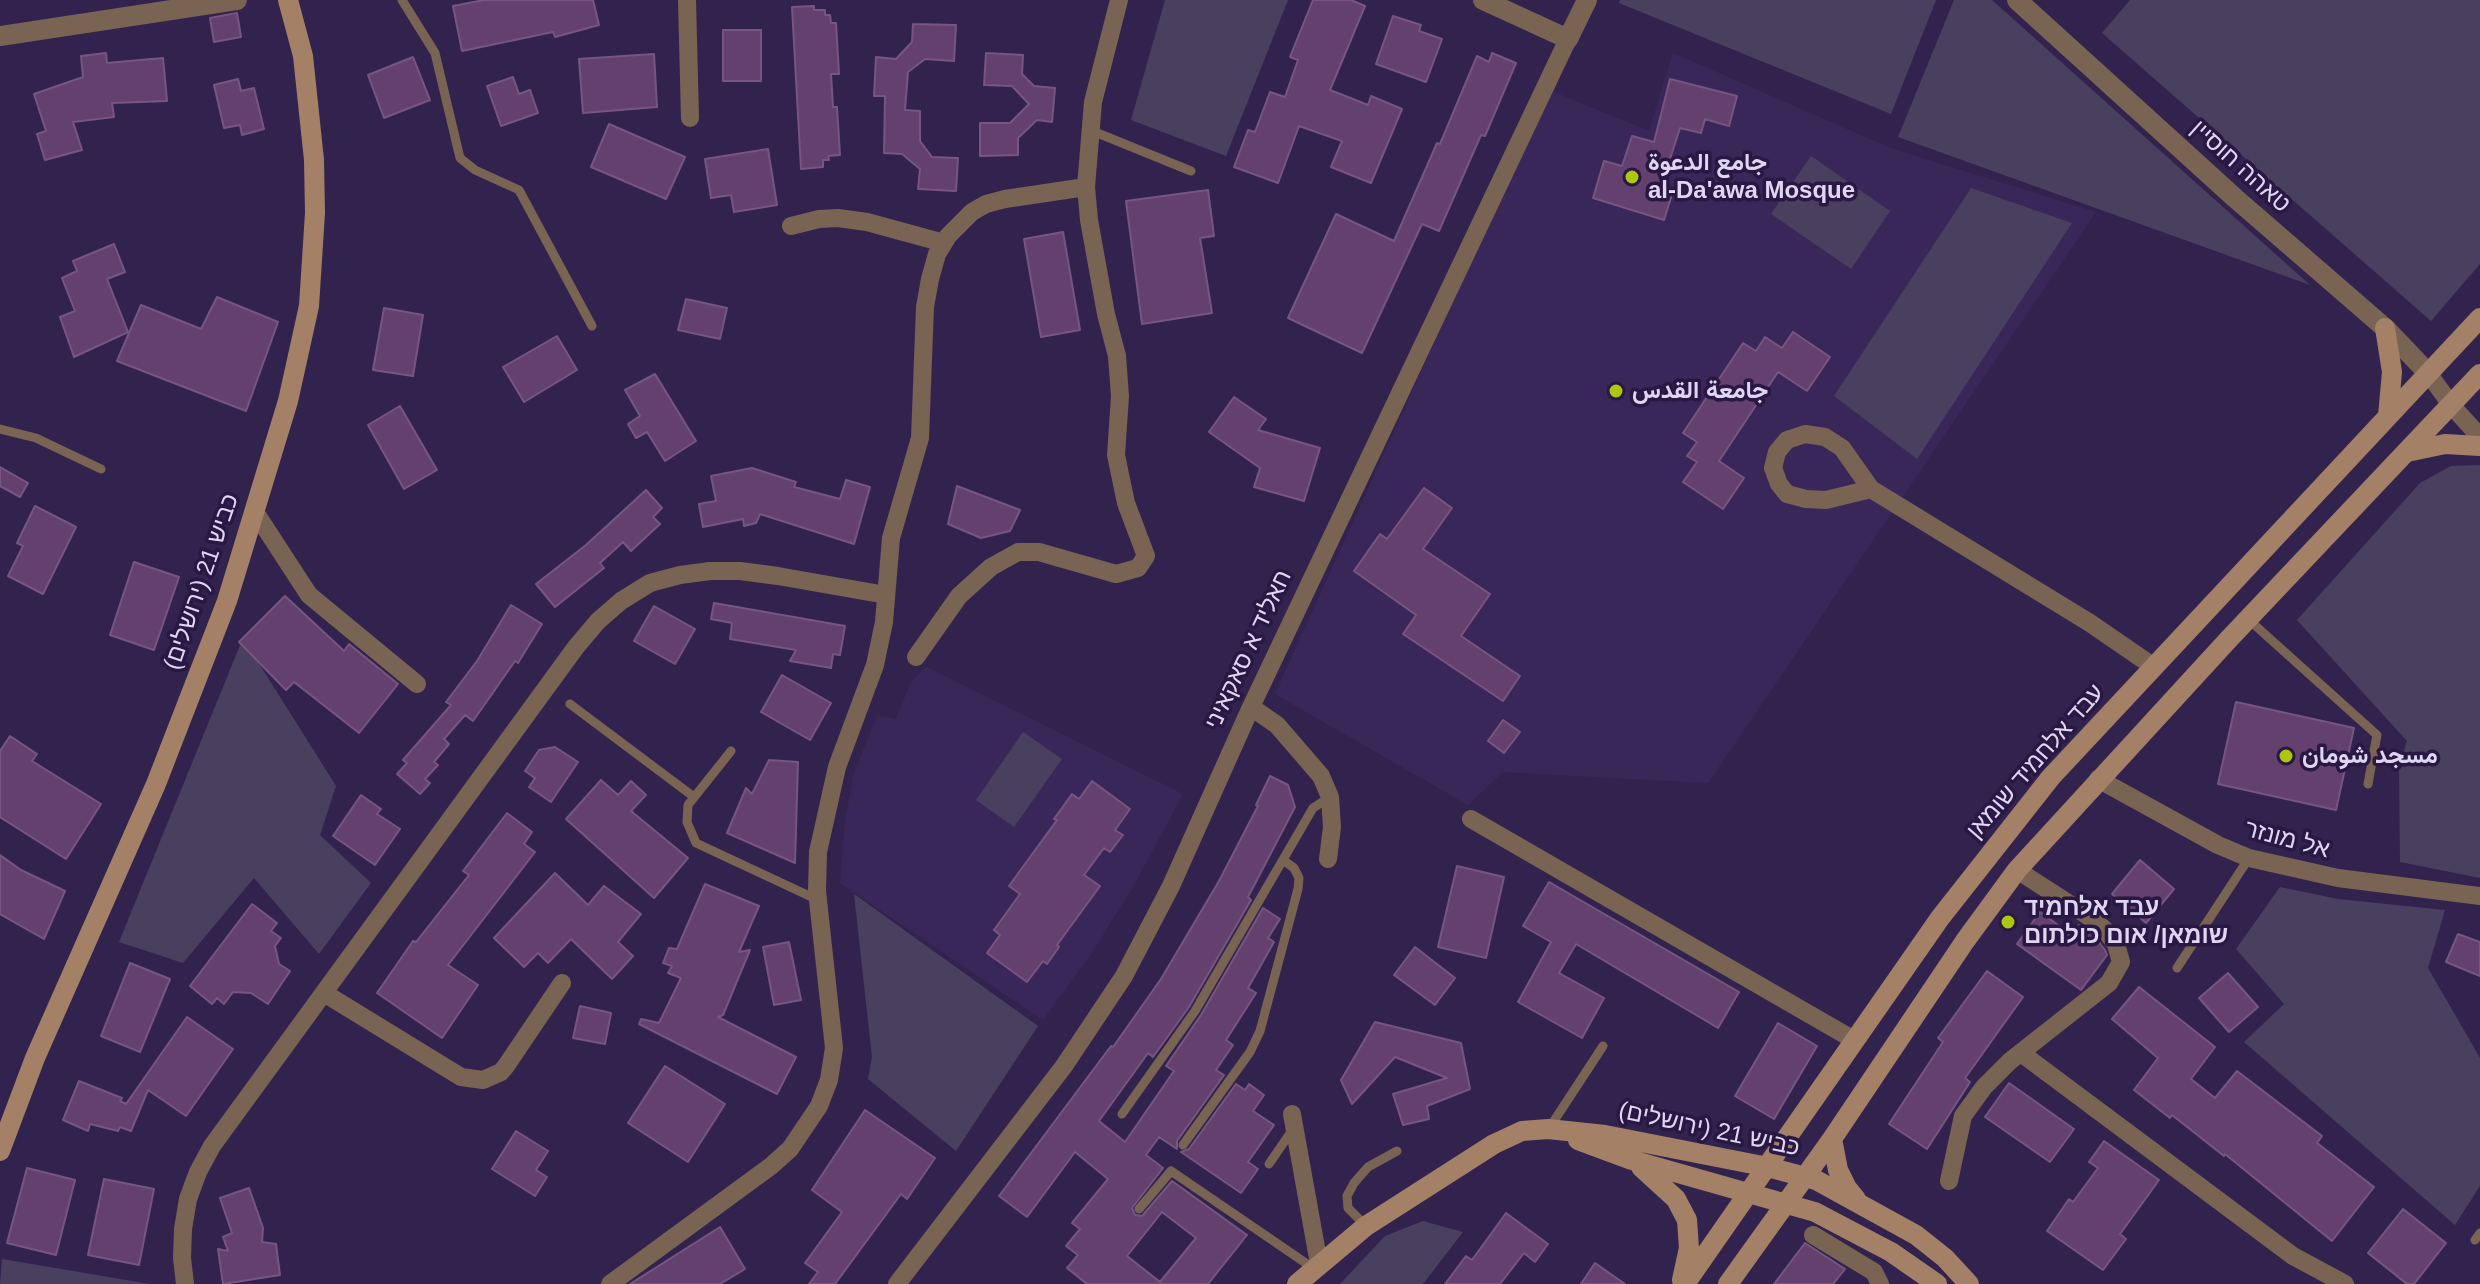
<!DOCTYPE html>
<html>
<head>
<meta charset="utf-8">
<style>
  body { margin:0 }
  canvas { display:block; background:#32234e }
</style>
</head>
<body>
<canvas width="2480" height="1284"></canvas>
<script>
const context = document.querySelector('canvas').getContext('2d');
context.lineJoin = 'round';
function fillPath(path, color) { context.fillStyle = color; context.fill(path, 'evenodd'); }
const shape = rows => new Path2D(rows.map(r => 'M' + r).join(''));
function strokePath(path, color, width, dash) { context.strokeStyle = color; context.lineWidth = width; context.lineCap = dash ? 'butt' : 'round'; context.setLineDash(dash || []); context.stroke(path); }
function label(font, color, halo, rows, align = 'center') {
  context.font = font + ' Helvetica,Vazirmatn,Heebo,sans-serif'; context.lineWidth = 7; context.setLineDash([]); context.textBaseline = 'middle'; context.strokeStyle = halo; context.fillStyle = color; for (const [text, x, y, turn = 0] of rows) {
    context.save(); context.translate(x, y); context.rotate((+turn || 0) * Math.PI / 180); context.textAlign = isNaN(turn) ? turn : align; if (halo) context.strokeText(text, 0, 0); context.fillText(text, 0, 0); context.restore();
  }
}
const built = shape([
  [1673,53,1890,148,2096,212,1708,783,1503,772,1468,805,1275,694,1549,90,1649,131],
  [926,667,1183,794,1134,885,1091,954,1043,1020,840,883,845,820,854,773,877,716,896,719,911,682]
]);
const green = shape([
  [1165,0,1288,0,1226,156,1131,120],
  [1620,0,1936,0,1891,114,1619,3],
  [1954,0,1992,0,2310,285,1898,137],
  [2130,0,2480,0,2480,264,2431,321,2102,33],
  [1811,156,1890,211,1851,269,1771,214],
  [1971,188,2072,223,1917,459,1834,396],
  [2480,465,2480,878,2400,862,2399,767,2407,741,2297,620,2420,483,2451,466],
  [243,638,336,786,320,835,371,883,319,954,254,878,183,963,119,942],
  [1023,732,1062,759,1014,827,976,800],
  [2280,887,2338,899,2445,910,2428,968,2480,1058,2480,1186,2455,1225,2244,1042,2284,1004,2236,949],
  [854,894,1038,1026,956,1151,868,1079,872,1057],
  [1423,1221,1463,1232,1423,1284,1340,1284,1385,1236],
  [2,1259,150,1284,0,1284]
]);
const building = shape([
  [484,0,593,0,599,25,555,37,553,32,462,51,453,6,484,0],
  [1313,0,1351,0,1365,6,1330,90,1368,105,1371,96,1402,109,1371,183,1331,167,1342,141,1299,126,1278,183,1234,167,1248,130,1255,132,1270,92,1285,97,1298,60,1290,57,1313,0],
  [814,6,814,10,825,10,825,15,830,15,831,23,836,23,839,74,831,74,833,107,837,107,840,155,828,156,829,160,823,160,823,167,801,169,792,7,814,6],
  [237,13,241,37,214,42,210,18,237,13],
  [1393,16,1421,25,1419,31,1442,39,1426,82,1376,64,1393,16],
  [913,24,956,25,954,61,925,59,908,72,905,110,920,111,920,141,932,157,958,158,956,191,918,189,920,169,902,154,884,153,885,96,874,96,876,57,896,59,912,42,913,24],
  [723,30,761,30,761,81,723,81,723,30],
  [106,53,107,63,163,58,167,101,112,103,114,117,73,122,82,150,45,160,37,134,46,131,34,94,83,77,81,56,106,53],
  [986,53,1023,55,1022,74,1034,86,1055,88,1052,122,1037,120,1018,138,1018,155,980,156,980,123,1010,123,1029,104,1012,86,984,85,986,53],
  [1492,53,1516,63,1485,136,1481,135,1439,231,1422,224,1362,353,1288,318,1336,214,1394,241,1437,143,1440,144,1477,56,1489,62,1492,53],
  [654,54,657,107,583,113,579,59,654,54],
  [413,57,430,100,384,118,368,75,413,57],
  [513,77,519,94,530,90,538,113,501,126,487,86,513,77],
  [238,79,241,91,254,88,264,129,242,135,240,125,224,128,214,85,238,79],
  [1670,79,1737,96,1729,126,1705,119,1701,133,1680,128,1661,187,1673,191,1664,220,1593,198,1604,161,1622,166,1632,136,1654,142,1670,79],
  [609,124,685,157,666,199,591,167,609,124],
  [768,149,777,205,734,212,731,195,711,198,705,159,768,149],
  [1208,190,1214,236,1200,238,1212,313,1142,324,1126,201,1208,190],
  [1063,232,1080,330,1041,337,1024,239,1063,232],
  [114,244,125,272,107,279,128,332,74,357,60,317,75,311,62,278,77,271,73,261,114,244],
  [217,297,278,322,246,411,117,361,141,305,201,329,217,297],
  [686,299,727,308,720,339,678,330,686,299],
  [384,308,423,315,413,376,373,370,384,308],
  [1793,332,1830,357,1807,391,1778,372,1719,461,1744,478,1723,509,1683,482,1697,462,1687,456,1697,442,1683,433,1743,343,1756,351,1765,337,1782,348,1793,332],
  [557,336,577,370,524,402,503,367,557,336],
  [655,374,696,441,665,461,647,432,636,438,628,424,640,416,625,390,655,374],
  [1234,397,1266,419,1258,430,1320,448,1304,501,1254,487,1260,468,1209,432,1234,397],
  [400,406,437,470,404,489,368,425,400,406],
  [0,467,28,483,20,497,0,486,0,467],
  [752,468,796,482,794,487,840,499,846,480,870,487,854,544,760,514,756,523,744,526,743,519,703,527,699,504,716,501,711,476,752,468],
  [957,486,1020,510,1010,531,981,538,948,524,957,486],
  [1424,488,1452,508,1423,549,1490,594,1461,636,1520,676,1503,701,1403,634,1416,615,1354,571,1380,534,1387,539,1424,488],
  [646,490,662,508,653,517,660,524,631,551,623,542,600,563,604,568,555,607,536,584,586,545,646,490],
  [35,506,76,527,43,594,8,576,23,546,17,543,35,506],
  [134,562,179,577,154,650,110,635,134,562],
  [285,596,344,651,349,644,398,684,359,733,294,682,286,690,239,642,285,596],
  [714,603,845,626,840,655,833,654,831,668,790,661,796,650,730,639,732,623,711,619,714,603],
  [511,605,542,624,518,663,515,661,473,721,465,715,444,739,449,744,434,762,438,765,425,779,430,783,420,794,397,774,407,763,403,760,451,705,446,702,477,661,511,605],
  [654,606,695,629,675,664,634,641,654,606],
  [782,675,831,703,810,740,761,712,782,675],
  [2236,702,2354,728,2336,810,2218,784,2236,702],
  [1503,720,1520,732,1504,753,1488,741,1503,720],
  [10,736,37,754,32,761,101,804,66,859,0,817,0,751,10,736],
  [555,747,578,762,551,802,529,787,535,778,525,771,539,750,555,747],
  [769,760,798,762,795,863,727,833,746,788,752,794,769,760],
  [1270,776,1288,785,1295,807,1248,897,1251,900,1189,1007,1153,1057,1148,1053,1099,1121,1125,1142,1174,1071,1166,1066,1201,1015,1263,908,1280,919,1268,938,1274,942,1248,988,1256,993,1226,1040,1233,1045,1216,1070,1224,1075,1177,1141,1177,1149,1159,1137,1146,1155,1163,1168,1132,1208,1135,1215,1142,1216,1172,1181,1247,1235,1208,1284,1087,1284,1067,1268,1078,1255,1066,1246,1080,1229,1072,1223,1108,1179,1075,1152,1027,1217,999,1196,1111,1046,1113,1047,1161,979,1219,881,1258,806,1256,805,1270,776],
  [1162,1212,1196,1238,1160,1282,1127,1256,1162,1212],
  [601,780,618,795,631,781,646,795,631,811,688,858,654,898,566,819,601,780],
  [1092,781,1130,809,1115,830,1123,835,1110,852,1104,848,1084,875,1100,886,1057,945,1059,947,1047,964,1043,961,1027,982,987,953,1000,935,994,930,1020,894,1009,886,1057,820,1054,819,1072,794,1079,799,1092,781],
  [361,795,381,809,377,814,400,829,375,865,333,836,361,795],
  [507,813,532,832,524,844,535,852,448,965,478,985,442,1038,377,993,413,941,416,942,469,875,463,871,507,813],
  [0,855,21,870,65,891,44,939,0,914,0,855],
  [2140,860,2174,889,2146,923,2112,894,2140,860],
  [1457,866,1504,877,1486,958,1438,947,1457,866],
  [555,873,588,905,604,886,641,914,618,942,633,956,612,979,571,939,548,963,538,953,524,967,494,938,555,873],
  [1549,882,1739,992,1718,1028,1576,944,1559,973,1604,998,1582,1038,1518,1002,1551,942,1523,926,1549,882],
  [705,884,759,906,739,952,750,950,723,1015,718,1017,796,1057,777,1094,639,1024,641,1019,659,1023,681,978,668,973,672,966,663,963,669,948,677,949,705,884],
  [252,904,277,923,271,931,281,938,275,946,279,964,290,971,268,1004,251,993,233,992,224,1004,217,998,212,1004,190,986,252,904],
  [2040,912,2072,935,2079,925,2095,937,2105,950,2107,955,2081,990,2017,944,2040,912],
  [2458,934,2480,942,2480,976,2446,962,2458,934],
  [789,942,801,1000,774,1005,763,947,789,942],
  [1415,947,1455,978,1435,1005,1394,975,1415,947],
  [130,963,170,979,140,1052,101,1036,130,963],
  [1987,971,2023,997,1965,1078,1970,1082,1927,1149,1889,1124,1943,1042,1938,1038,1987,971],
  [2228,973,2258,1007,2229,1032,2199,998,2228,973],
  [2139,987,2215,1047,2191,1079,2215,1098,2237,1071,2322,1136,2317,1143,2374,1187,2332,1241,2225,1154,2224,1156,2172,1115,2170,1118,2134,1090,2158,1058,2112,1019,2139,987],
  [580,1006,611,1013,605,1044,573,1038,580,1006],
  [187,1017,233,1049,186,1116,148,1090,131,1131,120,1127,118,1131,90,1124,88,1131,63,1120,79,1081,122,1098,120,1101,126,1104,187,1017],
  [1375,1022,1461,1043,1470,1089,1427,1106,1429,1119,1403,1125,1393,1094,1447,1078,1395,1057,1352,1104,1341,1080,1375,1022],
  [1778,1023,1817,1046,1774,1119,1735,1096,1778,1023],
  [665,1066,725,1104,688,1162,628,1123,665,1066],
  [2009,1083,2074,1129,2050,1162,1985,1117,2009,1083],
  [1236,1084,1245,1090,1249,1084,1264,1095,1253,1111,1274,1125,1248,1162,1258,1169,1241,1193,1181,1152,1189,1149,1236,1084],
  [865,1110,935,1158,907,1199,901,1194,835,1284,809,1284,818,1272,805,1263,842,1212,812,1190,865,1110],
  [516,1131,548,1151,536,1170,547,1177,535,1196,492,1169,516,1131],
  [2104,1141,2159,1180,2120,1234,2126,1239,2103,1270,2047,1231,2069,1199,2073,1202,2098,1168,2089,1162,2104,1141],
  [27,1168,75,1180,56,1255,7,1243,27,1168],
  [104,1179,154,1189,139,1265,88,1255,104,1179],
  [249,1188,263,1228,262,1242,276,1244,280,1275,223,1284,218,1249,228,1251,223,1237,232,1233,220,1198,249,1188],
  [2403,1209,2446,1243,2414,1284,2407,1284,2368,1253,2403,1209],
  [1506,1213,1548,1244,1535,1262,1524,1253,1500,1284,1445,1284,1466,1256,1472,1260,1506,1213],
  [720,1227,745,1269,720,1284,630,1284,720,1227],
  [1805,1243,1845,1269,1833,1284,1774,1284,1805,1243],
  [1595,1263,1625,1284,1581,1284,1595,1263]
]);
const service = shape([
  [402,0,435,53,460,158,475,170,519,190,592,326],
  [1090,130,1191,171],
  [0,429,36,438,101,469],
  [2248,619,2377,735,2368,784],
  [570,704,694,797],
  [731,751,688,805,687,822,696,843,818,900],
  [2177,968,2249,858],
  [1122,1114,1195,1011,1313,808,1330,797],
  [1550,1127,1603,1046],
  [1183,1145,1250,1052,1260,1031,1298,889,1299,878,1294,868,1283,860],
  [1269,1164,1293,1129],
  [1139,1209,1171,1171,1313,1268],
  [1366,1226,1348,1208,1347,1196,1354,1183,1368,1167,1397,1151],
  [2475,1240,2480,1233]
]);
const minor = shape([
  [687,0,690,118],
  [791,226,819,219,838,218,867,222,944,243],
  [2428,373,2452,406,2480,437],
  [1871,489,1826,500,1806,499,1787,494,1779,484,1773,468,1777,452,1787,440,1805,434,1825,437,1842,448,1871,489,2090,623,2154,667],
  [255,512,309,595,417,684],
  [916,657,959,596,991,567,1018,552,1039,552,1116,574,1138,568,1146,556,1126,503,1116,455,1120,396,1117,356,1106,314,1089,220,1086,187,1093,102,1119,0],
  [1251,707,1277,725,1321,776,1330,797,1332,827,1328,859],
  [2098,779,2218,845,2249,858,2338,878,2480,896],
  [1471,819,1854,1040],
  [324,993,461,1077,483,1080,501,1072,506,1066,562,983],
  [2021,1053,2293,1256,2345,1284],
  [1292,1114,1319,1264],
  [1949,1181,1963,1116,1984,1087,2010,1061,2109,983,2121,962,2116,944,2103,928,2085,914,2017,870],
  [1813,1235,1874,1272,1880,1284],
  [185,1284,182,1258,183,1229,188,1199,198,1172,212,1146,576,647,598,621,621,601,650,583,680,575,710,571,740,571,778,576,886,595],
  [610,1284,771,1166,790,1149,819,1106,829,1080,834,1048,817,891,818,852,837,767,875,665,884,622,891,538,920,438,925,307,930,279,937,254,948,236,972,212,986,204,1005,199,1086,187],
  [897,1284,1064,1066,1124,976,1171,886,1251,707,1568,39]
]);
const tertiary = shape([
  [1483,0,1568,39,1587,0],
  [2017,0,2235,198,2385,328,2428,373],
  [0,36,237,0]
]);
const secondary = shape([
  [2385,328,2392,372,2388,416],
  [2407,452,2445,444,2480,446],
  [1832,1139,1838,1170,1847,1188,1856,1199],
  [1578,1140,1632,1160,1815,1212,1891,1252,1937,1284],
  [0,1151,35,1058,156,784,227,601,288,401,309,306,315,213,314,160,303,56,288,0],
  [1641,1167,1676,1199,1687,1220,1689,1248,1682,1280],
  [1297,1284,1366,1226,1494,1144,1522,1131,1548,1129,1605,1135,1768,1167,1816,1180,1916,1235,1945,1258,1969,1284],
  [1685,1284,1940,918,2051,777,2480,318],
  [1728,1284,1832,1139,1965,941,2017,870,2228,640,2480,374]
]);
const markers = [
  [1632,177,8,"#adc60e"],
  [1616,391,8,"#adc60e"],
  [2286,756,8,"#adc60e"],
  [2008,922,8,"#adc60e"]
];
const poiNames = [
  ["جامع الدعوة",1648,163],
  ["al-Da'awa Mosque",1648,191],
  ["جامعة القدس",1632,391],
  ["مسجد شومان",2302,756],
  ["עבד אלחמיד",2024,908],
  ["שומאן/ אום כולתום",2024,936]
];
const streetNames = [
  ["טאהה חוסיין",2240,167,42],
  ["כביש 21 (ירושלים)",202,582,-71],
  ["חאליד א סאקאיני",1249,650,-65],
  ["עבד אלחמיד שומאן",2036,762,-49],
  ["אל מונזר",2287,840,15],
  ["כביש 21 (ירושלים)",1709,1130,12]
];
fillPath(built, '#3a2759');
fillPath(green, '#493f5f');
fillPath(building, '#63406d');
strokePath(building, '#775581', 2);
strokePath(service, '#796352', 9);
strokePath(minor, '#796352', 18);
strokePath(tertiary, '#796352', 20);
strokePath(secondary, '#a38066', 20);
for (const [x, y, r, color] of markers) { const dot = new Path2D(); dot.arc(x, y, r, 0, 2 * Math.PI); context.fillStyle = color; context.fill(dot); strokePath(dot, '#291843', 3); }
label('bold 24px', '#ded6f2', '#291843', poiNames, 'left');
label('24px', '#ded6f2', '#291843', streetNames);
</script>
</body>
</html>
